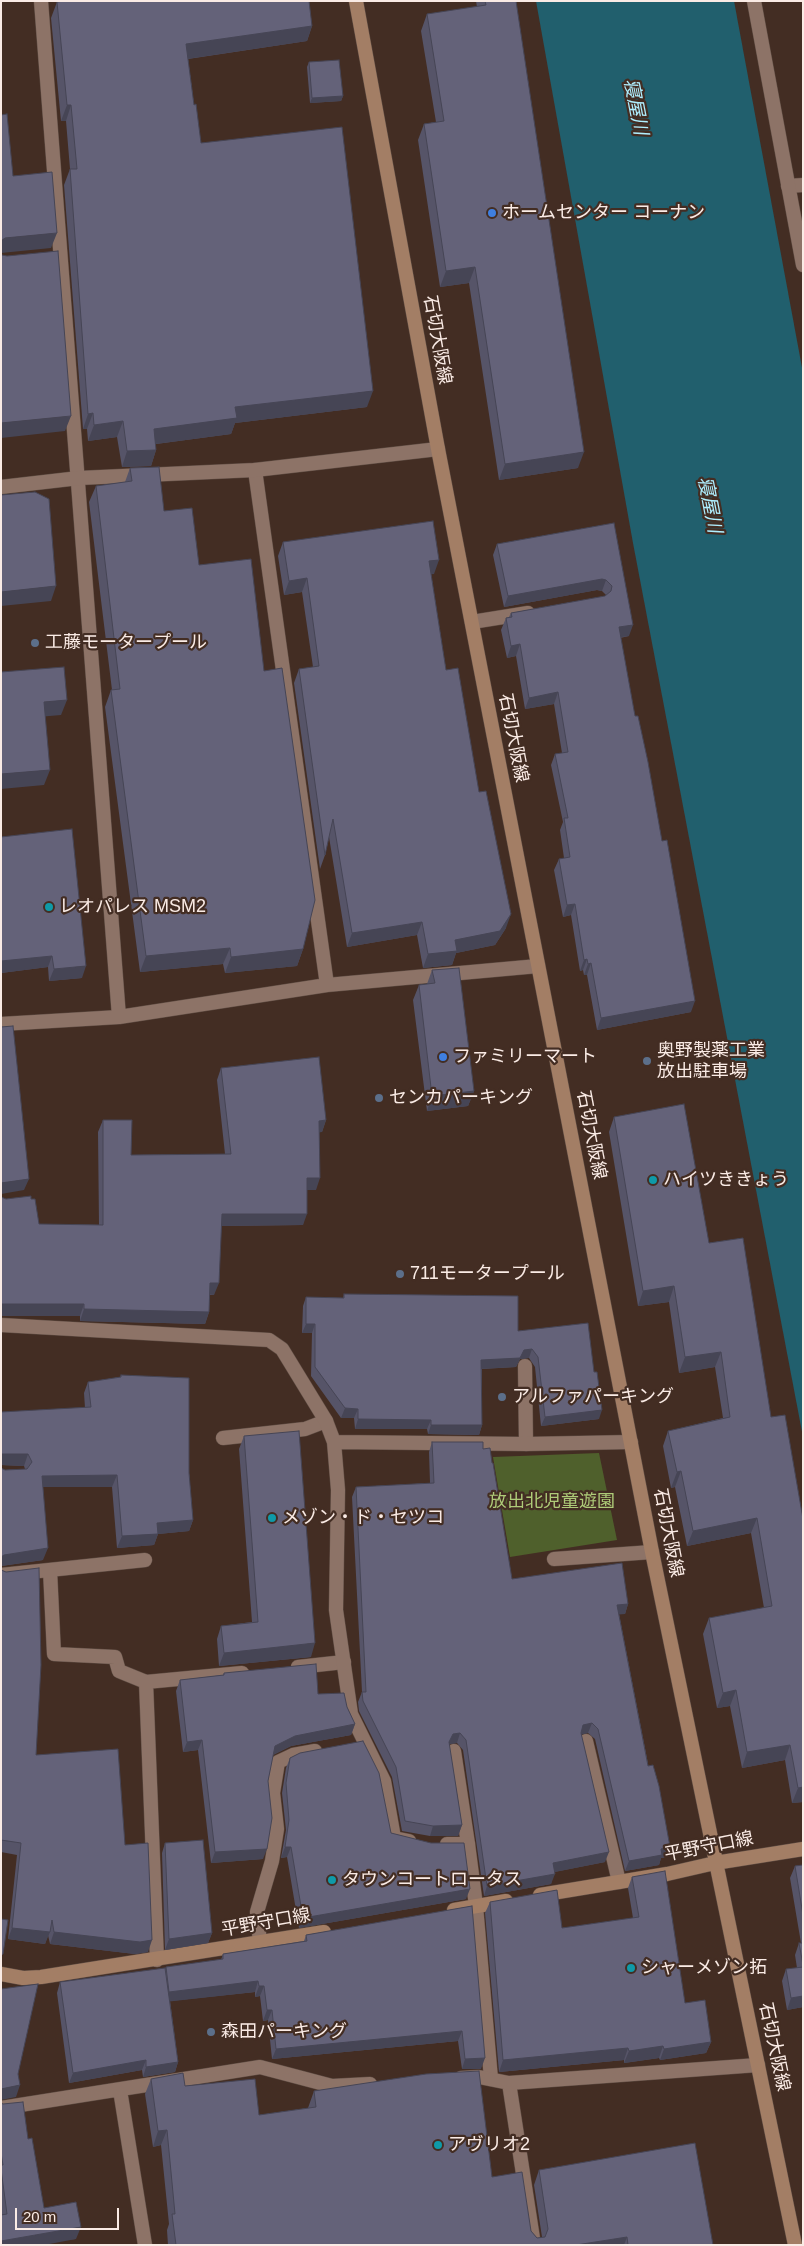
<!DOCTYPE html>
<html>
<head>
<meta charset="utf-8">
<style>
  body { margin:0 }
  #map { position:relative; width:804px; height:2246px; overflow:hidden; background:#432d23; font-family:Helvetica,sans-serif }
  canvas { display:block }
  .frame { position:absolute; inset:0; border:2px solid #faebe5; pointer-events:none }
  .scale { position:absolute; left:15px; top:2208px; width:104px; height:22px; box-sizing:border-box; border:2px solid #faebe5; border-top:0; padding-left:6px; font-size:15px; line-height:18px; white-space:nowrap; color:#faebe5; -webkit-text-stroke:4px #432d23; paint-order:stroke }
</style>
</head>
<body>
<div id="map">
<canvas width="804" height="2246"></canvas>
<div class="frame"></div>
<div class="scale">20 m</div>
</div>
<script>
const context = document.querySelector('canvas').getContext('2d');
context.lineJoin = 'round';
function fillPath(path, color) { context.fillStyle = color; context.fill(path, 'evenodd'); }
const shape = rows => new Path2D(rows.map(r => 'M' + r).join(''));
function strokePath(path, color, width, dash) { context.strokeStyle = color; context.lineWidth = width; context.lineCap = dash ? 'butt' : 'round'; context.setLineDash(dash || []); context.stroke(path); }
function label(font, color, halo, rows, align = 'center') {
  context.font = font + ' Helvetica,"Noto Sans JP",sans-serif'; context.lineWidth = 4.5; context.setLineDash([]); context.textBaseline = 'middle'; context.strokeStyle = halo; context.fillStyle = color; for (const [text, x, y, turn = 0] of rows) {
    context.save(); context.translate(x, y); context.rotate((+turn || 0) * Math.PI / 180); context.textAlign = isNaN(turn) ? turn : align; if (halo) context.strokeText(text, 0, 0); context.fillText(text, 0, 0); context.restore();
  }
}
const green = shape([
  [599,1453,617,1540,510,1557,493,1457]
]);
const water = shape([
  [536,1,734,1,803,373,803,1437,633,543]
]);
const service = shape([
  [472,622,528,613],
  [525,1366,526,1444],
  [223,1438,305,1429,326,1421],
  [50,1570,54,1654,115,1657,119,1671,146,1682,157,1960],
  [1,1575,145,1560],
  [298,1667,344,1662],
  [146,1682,242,1673],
  [586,1741,619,1882],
  [454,1751,468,1844],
  [476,1906,491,2079],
  [260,1943,257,1912,272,1861,277,1829,273,1793,278,1762,293,1755,315,1751]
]);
const minor = shape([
  [41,1,119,1017],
  [788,186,803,185],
  [255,470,327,985],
  [1,1024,119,1017,327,985,538,966],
  [1,1325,269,1340,282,1349,326,1421,334,1442,338,1490,336,1610,351,1714,384,1781,394,1838,409,1841],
  [334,1442,526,1444,631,1442],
  [554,1559,652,1552],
  [447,1844,468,1844,476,1906],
  [461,2078,479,2077,509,2083,758,2065],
  [509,2083,534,2245],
  [120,2090,145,2245],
  [1,2108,260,2067,332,2086,370,2084]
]);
const tertiary = shape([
  [754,1,803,265],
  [1,487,79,478,255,470,438,449]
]);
const secondary = shape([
  [356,1,438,449,652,1552,795,2245],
  [540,1895,667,1874,715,1863,803,1849],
  [454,1910,506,1901],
  [1,1974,23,1978,41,1977,324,1932]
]);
const wall = shape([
  [476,1,516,1,578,468,499,480,469,283,440,287,418,140,424,124,436,122,421,31,427,14,477,7],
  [57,2,312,26,307,41,188,59,194,105,201,143,367,407,235,423,231,434,156,444,156,450,151,466,122,467,117,437,88,441,87,429,83,429,64,185,70,169,66,121,61,121,51,18],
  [309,62,343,96,341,101,310,103,307,67],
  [130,468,164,511,199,565,264,671,303,949,297,966,225,973,223,964,140,972,105,707,111,690,112,690,89,502,96,486,125,482],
  [614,523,629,636,620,638,635,716,691,1012,597,1030,587,975,584,975,583,970,580,971,571,915,563,917,554,870,559,859,564,858,560,830,563,822,551,765,555,754,562,753,554,704,525,709,516,656,507,658,501,630,506,618,509,617,511,613,605,596,606,595,602,591,597,590,504,607,493,555,497,544],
  [283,542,434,574,431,574,446,670,479,792,506,928,495,945,456,953,452,965,423,968,417,935,347,947,329,837,325,855,320,869,294,683,299,669,313,667,302,592,284,595,278,556],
  [1,837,82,978,49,981,48,967,1,973],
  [432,970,474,1091,468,1106,427,1111,413,1000,419,985,427,984],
  [221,1068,326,1120,322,1132,319,1132,316,1190,307,1190,303,1225,221,1226,214,1295,209,1295,209,1312,205,1324,80,1321,80,1316,6,1199,31,1199,39,1224,99,1225,98,1132,103,1120,131,1155,225,1154,217,1080],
  [614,1117,709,1243,743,1238,803,1802,792,1803,785,1760,742,1768,730,1706,717,1708,703,1634,709,1618,764,1608,751,1533,687,1546,675,1487,671,1488,663,1446,668,1431,723,1418,715,1367,679,1373,669,1302,638,1306,609,1132],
  [344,1294,518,1331,599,1419,541,1426,535,1367,529,1358,520,1359,516,1367,482,1369,482,1425,479,1435,428,1434,427,1429,355,1429,354,1418,341,1418,311,1376,312,1333,302,1333,303,1306,306,1297,343,1298],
  [121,1375,189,1473,193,1520,189,1531,158,1534,154,1545,117,1548,112,1487,43,1487,43,1560,1,1566,1,1468,5,1470,25,1469,24,1466,1,1465,85,1408,84,1393,88,1382,120,1377],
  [244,1436,311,1657,219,1666,217,1639,221,1626,252,1622,239,1449],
  [432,1442,483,1449,492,1463,512,1579,628,1604,625,1614,619,1614,666,1857,661,1858,659,1865,625,1871,595,1739,588,1733,581,1734,605,1862,554,1872,551,1884,484,1896,463,1750,457,1743,449,1744,462,1825,458,1836,430,1836,402,1831,392,1777,359,1711,358,1702,362,1692,352,1497,356,1487,430,1483,429,1452],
  [1,1570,36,1755,125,1845,148,1952,135,1954,50,1944,48,1935,45,1944,8,1939,17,1855,1,1852],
  [224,1673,318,1694,347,1707,355,1724,351,1735,291,1746,273,1755,268,1781,263,1859,211,1863,198,1750,183,1752,176,1691,180,1680,223,1675],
  [290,1758,391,1833,466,1899,299,1928,287,1857,281,1858,286,1830,282,1793,286,1768],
  [165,1843,212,1933,208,1943,165,1950,162,1853],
  [803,1865,803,2007,787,2010,782,1981,786,1969,797,1968,795,1955,799,1943,801,1943,790,1878,795,1866],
  [632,1877,685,2003,711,2042,706,2053,660,2060,659,2058,624,2063,624,2060,499,2072,485,1913,490,1902,562,1928,633,1918,628,1888],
  [472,1906,481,2069,462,2069,458,2041,272,2059,268,2020,263,2021,260,1996,255,1997,255,1992,170,2001,178,2062,175,2072,143,2077,142,2070,69,2083,57,1993,60,1982,165,1969,166,1967,221,1960,223,1954,304,1941,306,1935],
  [151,2079,185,2086,259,2115,308,2108,314,2091,492,2177,531,2231,537,2238,542,2237,534,2185,539,2170,713,2245,168,2245,167,2230,169,2224,161,2145,153,2147,145,2094],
  [1,2103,28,2139,44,2208,76,2239,1,2245]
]);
const shadedWall = shape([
  [312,26,307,41,180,60,186,44],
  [343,96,341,101,310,103,312,98],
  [67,105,71,105,66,121,61,121],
  [57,233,51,248,1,253,1,241,5,238],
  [475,267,469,283,440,287,446,271],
  [373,391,367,407,235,423,231,434,148,445,154,429,235,407],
  [93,413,87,429,83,429,88,414],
  [71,416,65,431,1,438,1,423],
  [123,421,117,437,88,441,94,425],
  [156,450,151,466,122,467,127,451],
  [584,452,578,468,499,480,505,464],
  [439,560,434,574,424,575,429,561],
  [307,578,302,592,284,595,289,581],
  [602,579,606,580,602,591,597,590,504,607,508,596],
  [56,586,51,601,1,606,1,592],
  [633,625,629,636,615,638,619,627],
  [520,644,516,656,507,658,511,646],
  [558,692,554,704,525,709,529,698],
  [67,700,61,715,38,717,44,702],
  [50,770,44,785,1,789,1,774],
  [575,904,571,915,563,917,567,905],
  [511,914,506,928,495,945,456,953,452,965,423,968,428,954,455,940],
  [422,922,417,935,347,947,352,933],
  [230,948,223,964,140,972,146,956],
  [303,949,297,966,225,973,231,957],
  [52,956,48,967,1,973,1,961],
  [587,959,583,970,580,971,584,960],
  [591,963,587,975,584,975,588,964],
  [86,966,82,978,49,981,54,969],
  [695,1001,691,1012,597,1030,601,1018],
  [474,1091,468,1106,427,1111,432,1096],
  [326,1120,322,1132,315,1133,319,1121],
  [307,1178,320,1178,316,1190,303,1190],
  [29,1179,24,1190,1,1194,1,1183],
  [222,1214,307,1214,303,1225,218,1226],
  [210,1283,219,1283,214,1295,205,1294],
  [674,1286,669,1302,638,1306,643,1291],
  [1,1304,84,1304,80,1316,1,1316],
  [84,1309,209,1312,205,1324,80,1321],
  [306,1324,315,1324,312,1333,302,1333],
  [532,1349,529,1358,520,1359,516,1367,478,1369,481,1360,524,1350],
  [721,1352,715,1367,679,1373,685,1357],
  [345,1408,358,1409,354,1418,341,1418],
  [602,1410,599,1419,541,1426,545,1417],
  [358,1419,431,1420,427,1429,355,1429],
  [431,1425,482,1425,479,1435,428,1434],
  [1,1453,28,1454,24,1466,1,1465],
  [681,1471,675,1487,671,1488,677,1472],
  [117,1475,112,1487,38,1487,42,1476],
  [757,1518,751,1533,687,1546,693,1531],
  [193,1520,189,1531,158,1534,154,1545,117,1548,122,1536,157,1523],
  [48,1548,43,1560,1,1566,1,1557,4,1555],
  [628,1604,625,1614,613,1615,617,1605],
  [315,1643,311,1657,219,1666,224,1653],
  [736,1690,730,1706,717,1708,723,1693],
  [592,1723,588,1733,580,1735,583,1725],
  [355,1724,351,1735,291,1746,271,1756,275,1746,295,1736],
  [460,1733,457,1743,449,1744,449,1742,453,1734],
  [202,1740,198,1750,183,1752,187,1742],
  [790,1745,785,1760,742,1768,747,1752],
  [803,1787,803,1802,792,1803,798,1788],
  [462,1825,458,1836,430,1836,433,1826],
  [285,1847,291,1847,287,1857,281,1858],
  [670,1847,666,1857,661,1858,659,1865,625,1871,629,1861,661,1849],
  [267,1849,263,1859,211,1863,215,1852],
  [609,1852,605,1862,550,1873,553,1863],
  [555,1874,551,1884,484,1896,487,1886],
  [470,1889,466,1899,299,1928,303,1918],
  [12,1928,50,1932,45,1944,8,1939],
  [54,1932,152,1940,148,1952,135,1954,50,1944],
  [212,1933,208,1943,165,1950,169,1939],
  [258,1981,255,1992,165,2002,169,1992],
  [259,1986,264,1986,260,1996,255,1997],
  [803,1996,803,2007,787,2010,791,1998],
  [267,2010,272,2010,268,2020,263,2021],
  [462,2031,458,2041,272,2059,276,2049],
  [711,2042,706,2053,660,2060,664,2049],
  [663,2046,659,2058,624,2063,629,2051],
  [628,2048,624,2060,499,2072,503,2060],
  [485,2058,481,2069,462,2069,465,2059],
  [146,2060,142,2070,69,2083,73,2073],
  [178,2062,175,2072,143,2077,146,2067],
  [20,2085,16,2097,1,2100,1,2089],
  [167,2130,161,2145,153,2147,158,2131],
  [81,2227,76,2239,44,2245,1,2245,1,2241],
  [627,2237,624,2245,576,2245]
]);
const building = shape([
  [64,1,309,1,312,26,186,44,194,105,196,104,201,143,342,127,373,391,235,407,237,418,154,429,156,450,127,451,123,421,94,425,93,413,88,414,70,169,77,169,71,105,67,105,57,2,64,1],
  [485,1,516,1,584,452,505,464,475,267,446,271,424,124,444,121,427,14,486,5,485,1],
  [339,60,343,96,312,98,309,62,339,60],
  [7,114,13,176,52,172,57,233,5,238,1,241,1,115,7,114],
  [58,251,71,416,1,423,1,253,2,255,7,256,58,251],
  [159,467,164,511,192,508,199,565,251,559,264,671,282,668,315,900,303,949,231,957,230,948,146,956,111,690,120,689,96,486,132,481,130,468,159,467],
  [35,492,49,499,56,586,1,592,1,495,35,492],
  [433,521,439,560,429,561,446,670,458,668,479,792,486,791,511,914,500,931,455,940,457,951,428,954,422,922,352,933,333,819,325,855,299,669,319,666,307,578,289,581,283,542,433,521],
  [614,523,633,625,619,627,635,716,638,716,648,762,662,841,667,840,695,1001,601,1018,591,963,588,964,587,959,584,960,575,904,567,905,559,859,570,857,564,818,568,818,555,754,568,752,558,692,529,698,520,644,511,646,506,618,512,617,511,613,605,596,611,591,612,586,606,580,602,579,508,596,497,544,614,523],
  [64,667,67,700,44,702,50,770,1,774,1,672,64,667],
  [72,829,86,966,54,969,52,956,1,961,1,837,72,829],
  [459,968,474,1091,432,1096,419,985,435,983,432,970,459,968],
  [13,1026,29,1179,1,1183,1,1027,13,1026],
  [319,1057,326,1120,319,1121,320,1178,307,1178,307,1214,222,1214,219,1283,210,1283,209,1312,84,1309,84,1304,1,1304,1,1197,6,1199,31,1196,31,1199,35,1199,39,1224,103,1225,103,1120,132,1120,131,1155,231,1154,221,1068,319,1057],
  [684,1104,709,1243,743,1238,771,1417,785,1415,803,1519,803,1787,798,1788,790,1745,747,1752,736,1690,723,1693,709,1618,772,1606,757,1518,693,1531,681,1471,677,1472,668,1431,730,1417,721,1352,685,1357,674,1286,643,1291,614,1117,684,1104],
  [344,1294,518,1296,518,1331,588,1323,594,1372,597,1372,602,1410,545,1417,538,1357,532,1349,524,1350,520,1358,481,1360,482,1425,431,1425,431,1420,358,1419,358,1409,345,1408,315,1367,315,1324,306,1324,306,1297,344,1298,344,1294],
  [121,1375,189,1378,189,1473,193,1520,157,1523,158,1534,122,1536,117,1475,42,1476,48,1548,4,1555,1,1557,1,1468,5,1470,27,1469,32,1462,28,1454,1,1454,1,1412,91,1407,88,1382,121,1377,121,1375],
  [299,1431,315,1643,224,1653,221,1626,258,1622,244,1436,299,1431],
  [432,1442,483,1442,483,1449,490,1448,492,1463,493,1463,512,1579,622,1563,628,1604,617,1605,648,1766,653,1765,659,1786,670,1847,661,1849,662,1855,629,1861,598,1729,592,1723,583,1725,581,1733,609,1852,553,1863,555,1874,487,1886,466,1740,460,1733,453,1734,449,1742,462,1825,433,1826,405,1821,396,1767,363,1701,362,1692,366,1692,356,1487,434,1483,432,1442],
  [39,1568,41,1665,36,1755,118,1749,125,1845,148,1843,152,1940,140,1942,54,1932,52,1920,50,1932,12,1928,21,1843,1,1840,1,1570,6,1572,39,1568],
  [316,1664,318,1694,344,1693,347,1707,355,1724,295,1736,275,1746,268,1781,272,1818,267,1849,215,1852,202,1740,187,1742,180,1680,224,1675,224,1673,316,1664],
  [363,1741,379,1773,391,1833,431,1843,464,1843,470,1889,303,1918,291,1847,285,1847,289,1820,286,1783,290,1758,300,1753,363,1741],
  [203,1840,212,1933,169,1939,165,1843,203,1840],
  [803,1865,803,1915,795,1866,803,1865],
  [665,1871,685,2003,705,2000,711,2042,664,2049,663,2046,629,2051,628,2048,503,2060,490,1902,557,1890,562,1928,639,1917,632,1877,665,1871],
  [472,1906,485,2058,465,2059,462,2031,276,2049,272,2010,267,2010,264,1986,259,1986,258,1981,169,1992,166,1967,223,1959,223,1954,307,1941,306,1935,472,1906],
  [1,1919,8,1920,3,1954,1,1956,1,1919],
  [799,1943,803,1943,803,1965,799,1943],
  [803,1967,803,1996,791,1998,786,1969,803,1967],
  [165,1968,178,2062,146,2067,146,2060,73,2073,60,1982,165,1968],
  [38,1984,18,2074,20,2085,1,2089,1,1989,38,1984],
  [479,2071,492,2177,522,2172,531,2231,537,2238,545,2237,548,2229,539,2170,695,2143,713,2245,628,2245,627,2237,576,2245,176,2245,172,2214,175,2214,167,2130,158,2131,151,2079,183,2073,185,2086,255,2079,259,2115,316,2107,314,2091,426,2074,479,2071],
  [23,2102,28,2139,32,2138,44,2208,76,2202,81,2227,1,2241,1,2215,7,2214,1,2169,1,2165,3,2165,1,2153,1,2103,3,2104,23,2102]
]);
const markers = [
  [492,213,5,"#3f7fe0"],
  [35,643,5,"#5c6f8a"],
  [49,907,5,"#0f9aa8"],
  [443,1057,5,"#3f7fe0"],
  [647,1061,5,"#5c6f8a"],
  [379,1098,5,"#5c6f8a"],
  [653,1180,5,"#0f9aa8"],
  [400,1274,5,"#5c6f8a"],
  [502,1397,5,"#5c6f8a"],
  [272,1518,5,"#0f9aa8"],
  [332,1880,5,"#0f9aa8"],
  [631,1968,5,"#0f9aa8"],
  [211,2032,5,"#5c6f8a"],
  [438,2145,5,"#0f9aa8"]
];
const poiNames = [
  ["ホームセンター コーナン",502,213],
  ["工藤モータープール",45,643],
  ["レオパレス MSM2",59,907],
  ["奥野製薬工業",657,1051],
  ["放出駐車場",657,1072],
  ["ファミリーマート",453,1057],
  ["センカパーキング",389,1098],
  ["ハイツききょう",663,1180],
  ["711モータープール",410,1274],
  ["アルファパーキング",512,1397],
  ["メゾン・ド・セツコ",282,1518],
  ["タウンコートロータス",342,1880],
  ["シャーメゾン拓",641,1968],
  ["森田パーキング",221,2032],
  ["アヴリオ2",448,2145]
];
const streetNames = [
  ["石切大阪線",437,340,80],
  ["石切大阪線",513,738,79],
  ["石切大阪線",591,1135,79],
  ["石切大阪線",668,1533,79],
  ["平野守口線",709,1847,-11],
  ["平野守口線",266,1923,-10],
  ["石切大阪線",774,2047,78]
];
const parkNames = [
  ["放出北児童遊園",552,1502]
];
const waterNames = [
  ["寝屋川",635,107,79],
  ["寝屋川",709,505,79]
];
fillPath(green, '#4f602c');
fillPath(water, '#215f6d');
strokePath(service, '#5f4d44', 15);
strokePath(minor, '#5f4d44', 15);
strokePath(tertiary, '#5f4d44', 15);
strokePath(secondary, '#5f4d44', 15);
strokePath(service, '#8d7367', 14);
strokePath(minor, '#8d7367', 14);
strokePath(tertiary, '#8d7367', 14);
strokePath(secondary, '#a37e65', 14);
fillPath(wall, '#565468');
fillPath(shadedWall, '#464555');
fillPath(building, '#646279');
strokePath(building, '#464555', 1);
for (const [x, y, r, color] of markers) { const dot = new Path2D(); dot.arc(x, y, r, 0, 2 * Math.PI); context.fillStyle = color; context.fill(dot); strokePath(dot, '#432d23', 2); }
label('18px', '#faebe5', '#432d23', poiNames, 'left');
label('18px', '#faebe5', '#432d23', streetNames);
label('18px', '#aecb78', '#432d23', parkNames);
label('italic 19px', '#afefff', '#432d23', waterNames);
</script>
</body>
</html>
